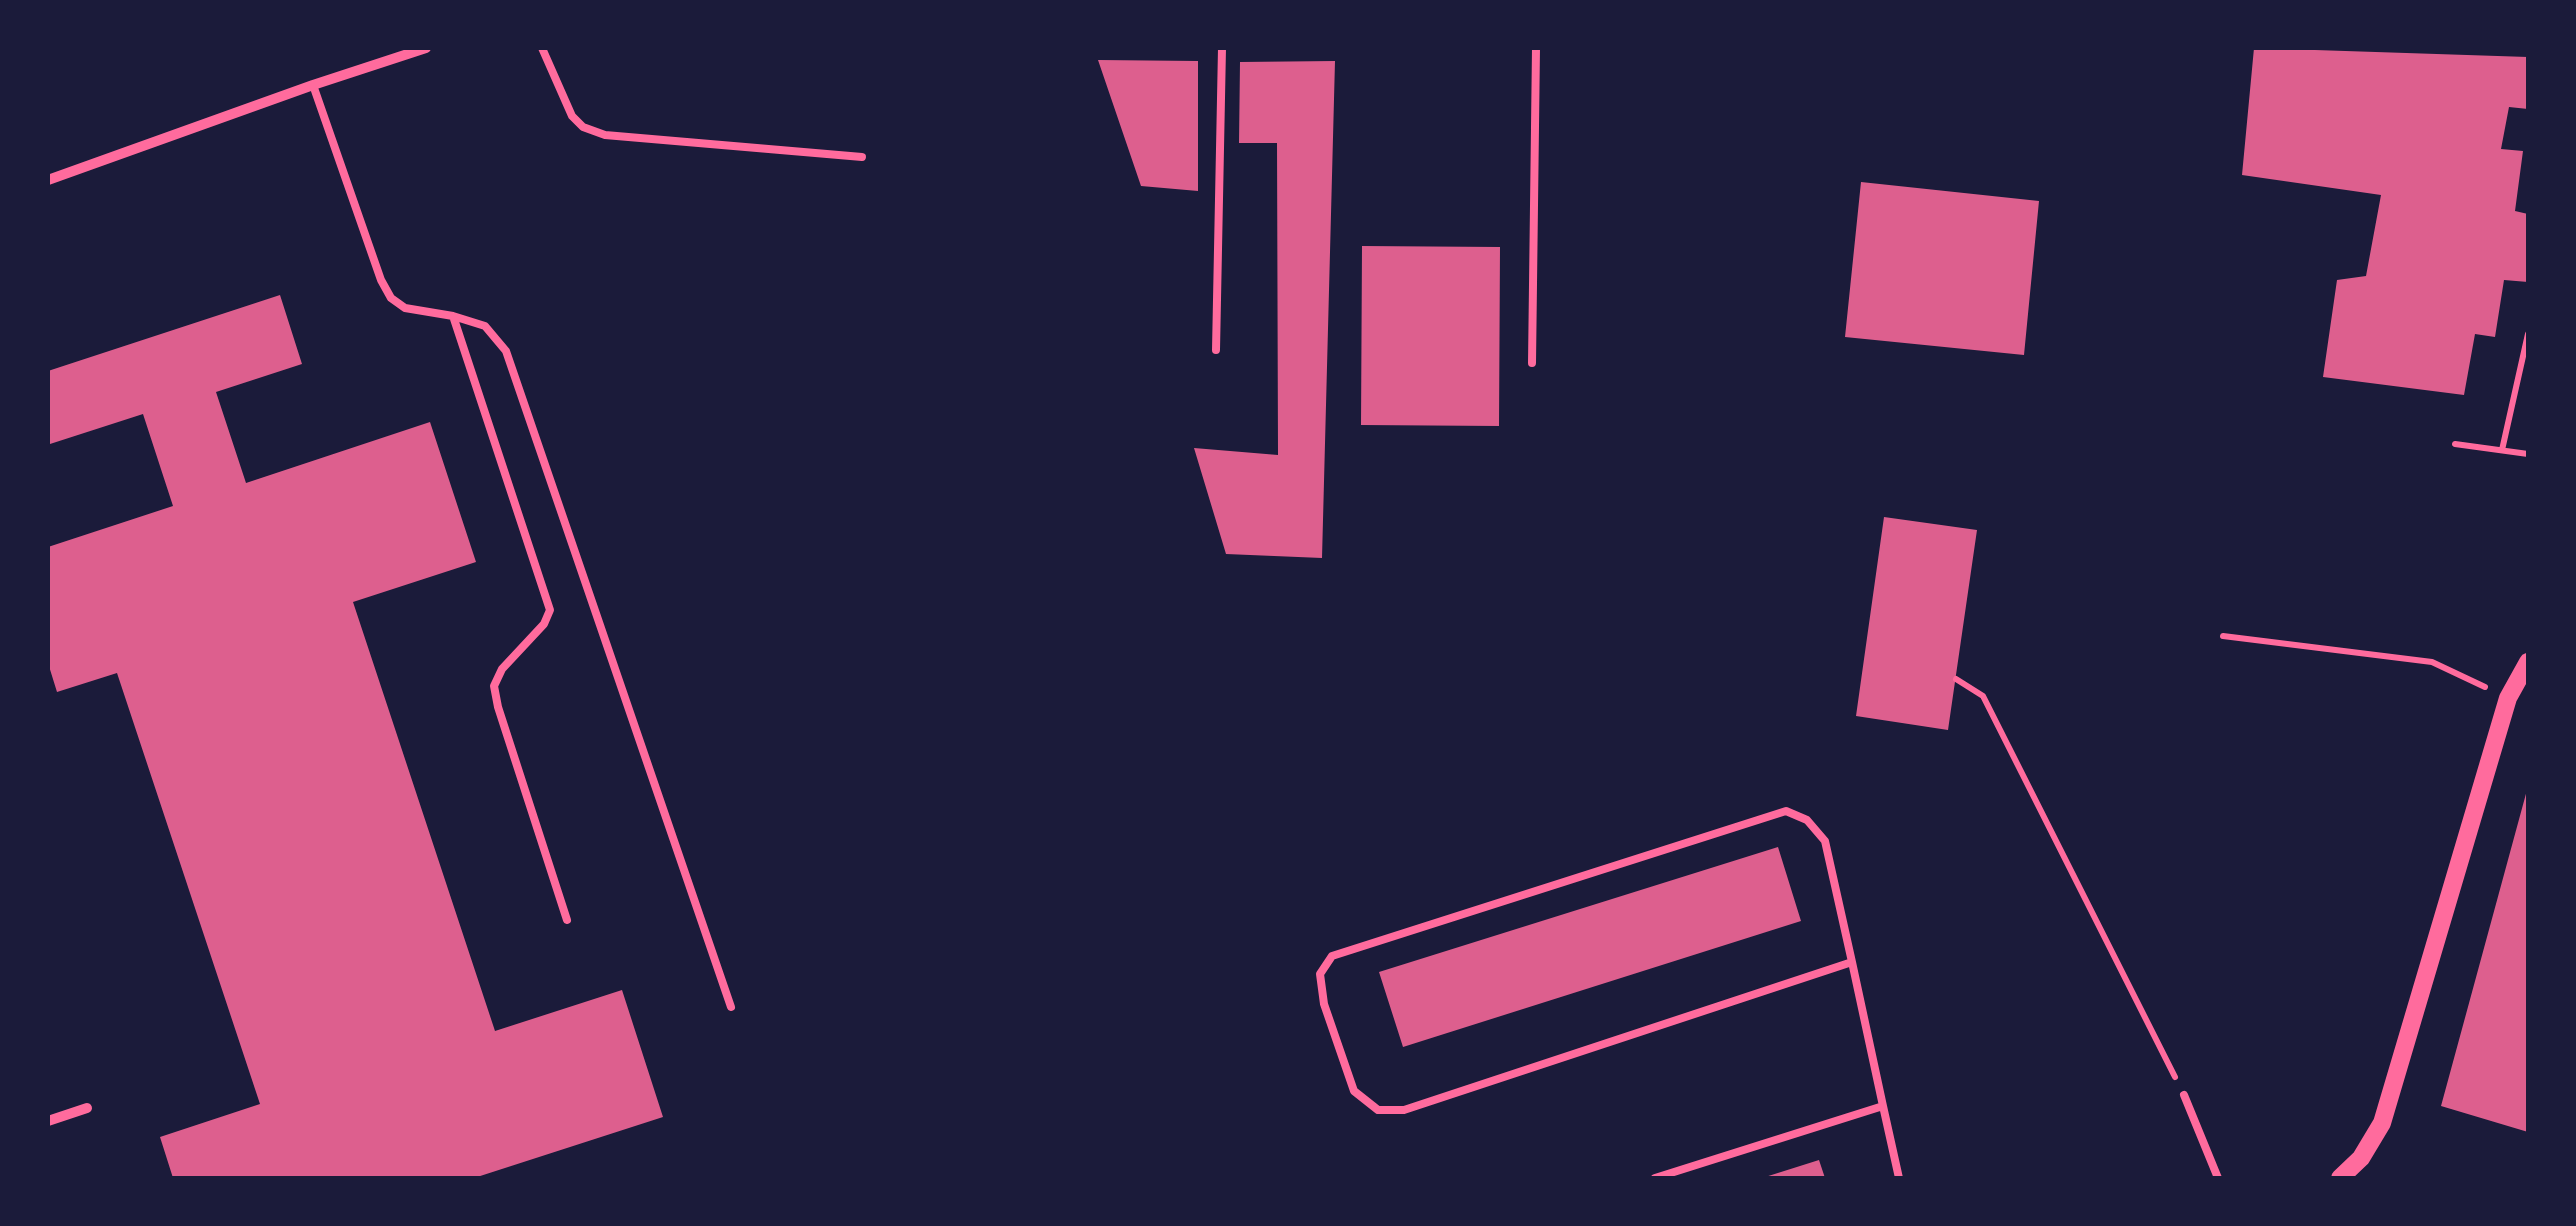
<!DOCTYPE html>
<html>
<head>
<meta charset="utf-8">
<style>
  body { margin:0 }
  #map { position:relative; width:2576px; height:1226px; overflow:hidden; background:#1b1b3a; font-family:"Asap Condensed",sans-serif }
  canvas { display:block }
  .frame { position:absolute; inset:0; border:50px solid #1b1b3a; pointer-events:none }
</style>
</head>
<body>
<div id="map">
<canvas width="2576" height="1226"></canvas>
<div class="frame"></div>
</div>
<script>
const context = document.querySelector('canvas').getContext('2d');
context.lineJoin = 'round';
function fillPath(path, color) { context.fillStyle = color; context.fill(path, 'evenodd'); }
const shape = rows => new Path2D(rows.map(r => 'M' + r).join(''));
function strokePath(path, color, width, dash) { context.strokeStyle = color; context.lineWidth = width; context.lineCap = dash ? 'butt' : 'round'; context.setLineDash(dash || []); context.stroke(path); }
const building = shape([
  [2254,48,2528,57,2528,109,2509,107,2501,149,2523,151,2515,211,2528,214,2528,282,2504,280,2495,337,2475,334,2464,395,2323,377,2337,280,2366,276,2381,195,2242,175],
  [1098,60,1198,61,1198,191,1141,186],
  [1335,61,1322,558,1226,554,1194,448,1278,455,1277,143,1239,143,1240,62],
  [1861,182,2039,201,2024,355,1845,337],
  [1362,246,1500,247,1499,426,1361,425],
  [280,295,302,364,216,392,246,483,430,422,476,562,353,602,495,1031,622,990,663,1117,474,1178,173,1178,160,1137,260,1104,117,673,57,692,48,663,48,547,173,506,143,414,50,444,48,438,48,371],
  [1884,517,1977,530,1948,730,1856,716],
  [2527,790,2528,790,2528,1132,2441,1106],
  [1778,847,1801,921,1403,1047,1379,972],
  [1819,1160,1825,1178,1762,1178]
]);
const path = shape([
  [2455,444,2528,454],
  [2502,450,2528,334],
  [2223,636,2432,662,2485,687],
  [1956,679,1983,696,2175,1077]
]);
const service = shape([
  [542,48,572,116,583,127,605,135,862,157],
  [313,85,381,280,391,298,405,308,453,316,485,326,506,351,731,1007],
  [453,316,550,610,544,624,502,669,494,686,498,707,567,920],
  [1216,350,1222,48],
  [1532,363,1536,48],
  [1852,962,1404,1110,1378,1110,1354,1091,1324,1004,1320,974,1332,956,1786,811,1807,820,1825,841,1852,962,1883,1106,1899,1178],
  [2184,1095,2218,1178],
  [1655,1178,1883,1106]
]);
const minor = shape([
  [48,180,313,85,426,48],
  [48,1121,87,1108]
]);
const tertiary = shape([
  [2340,1178,2361,1158,2382,1123,2508,698,2528,662]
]);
fillPath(building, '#dd5f8e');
strokePath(path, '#ff6b9d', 6);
strokePath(service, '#ff6b9d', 8);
strokePath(minor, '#ff6b9d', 10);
strokePath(tertiary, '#ff6b9d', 18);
</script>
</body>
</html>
